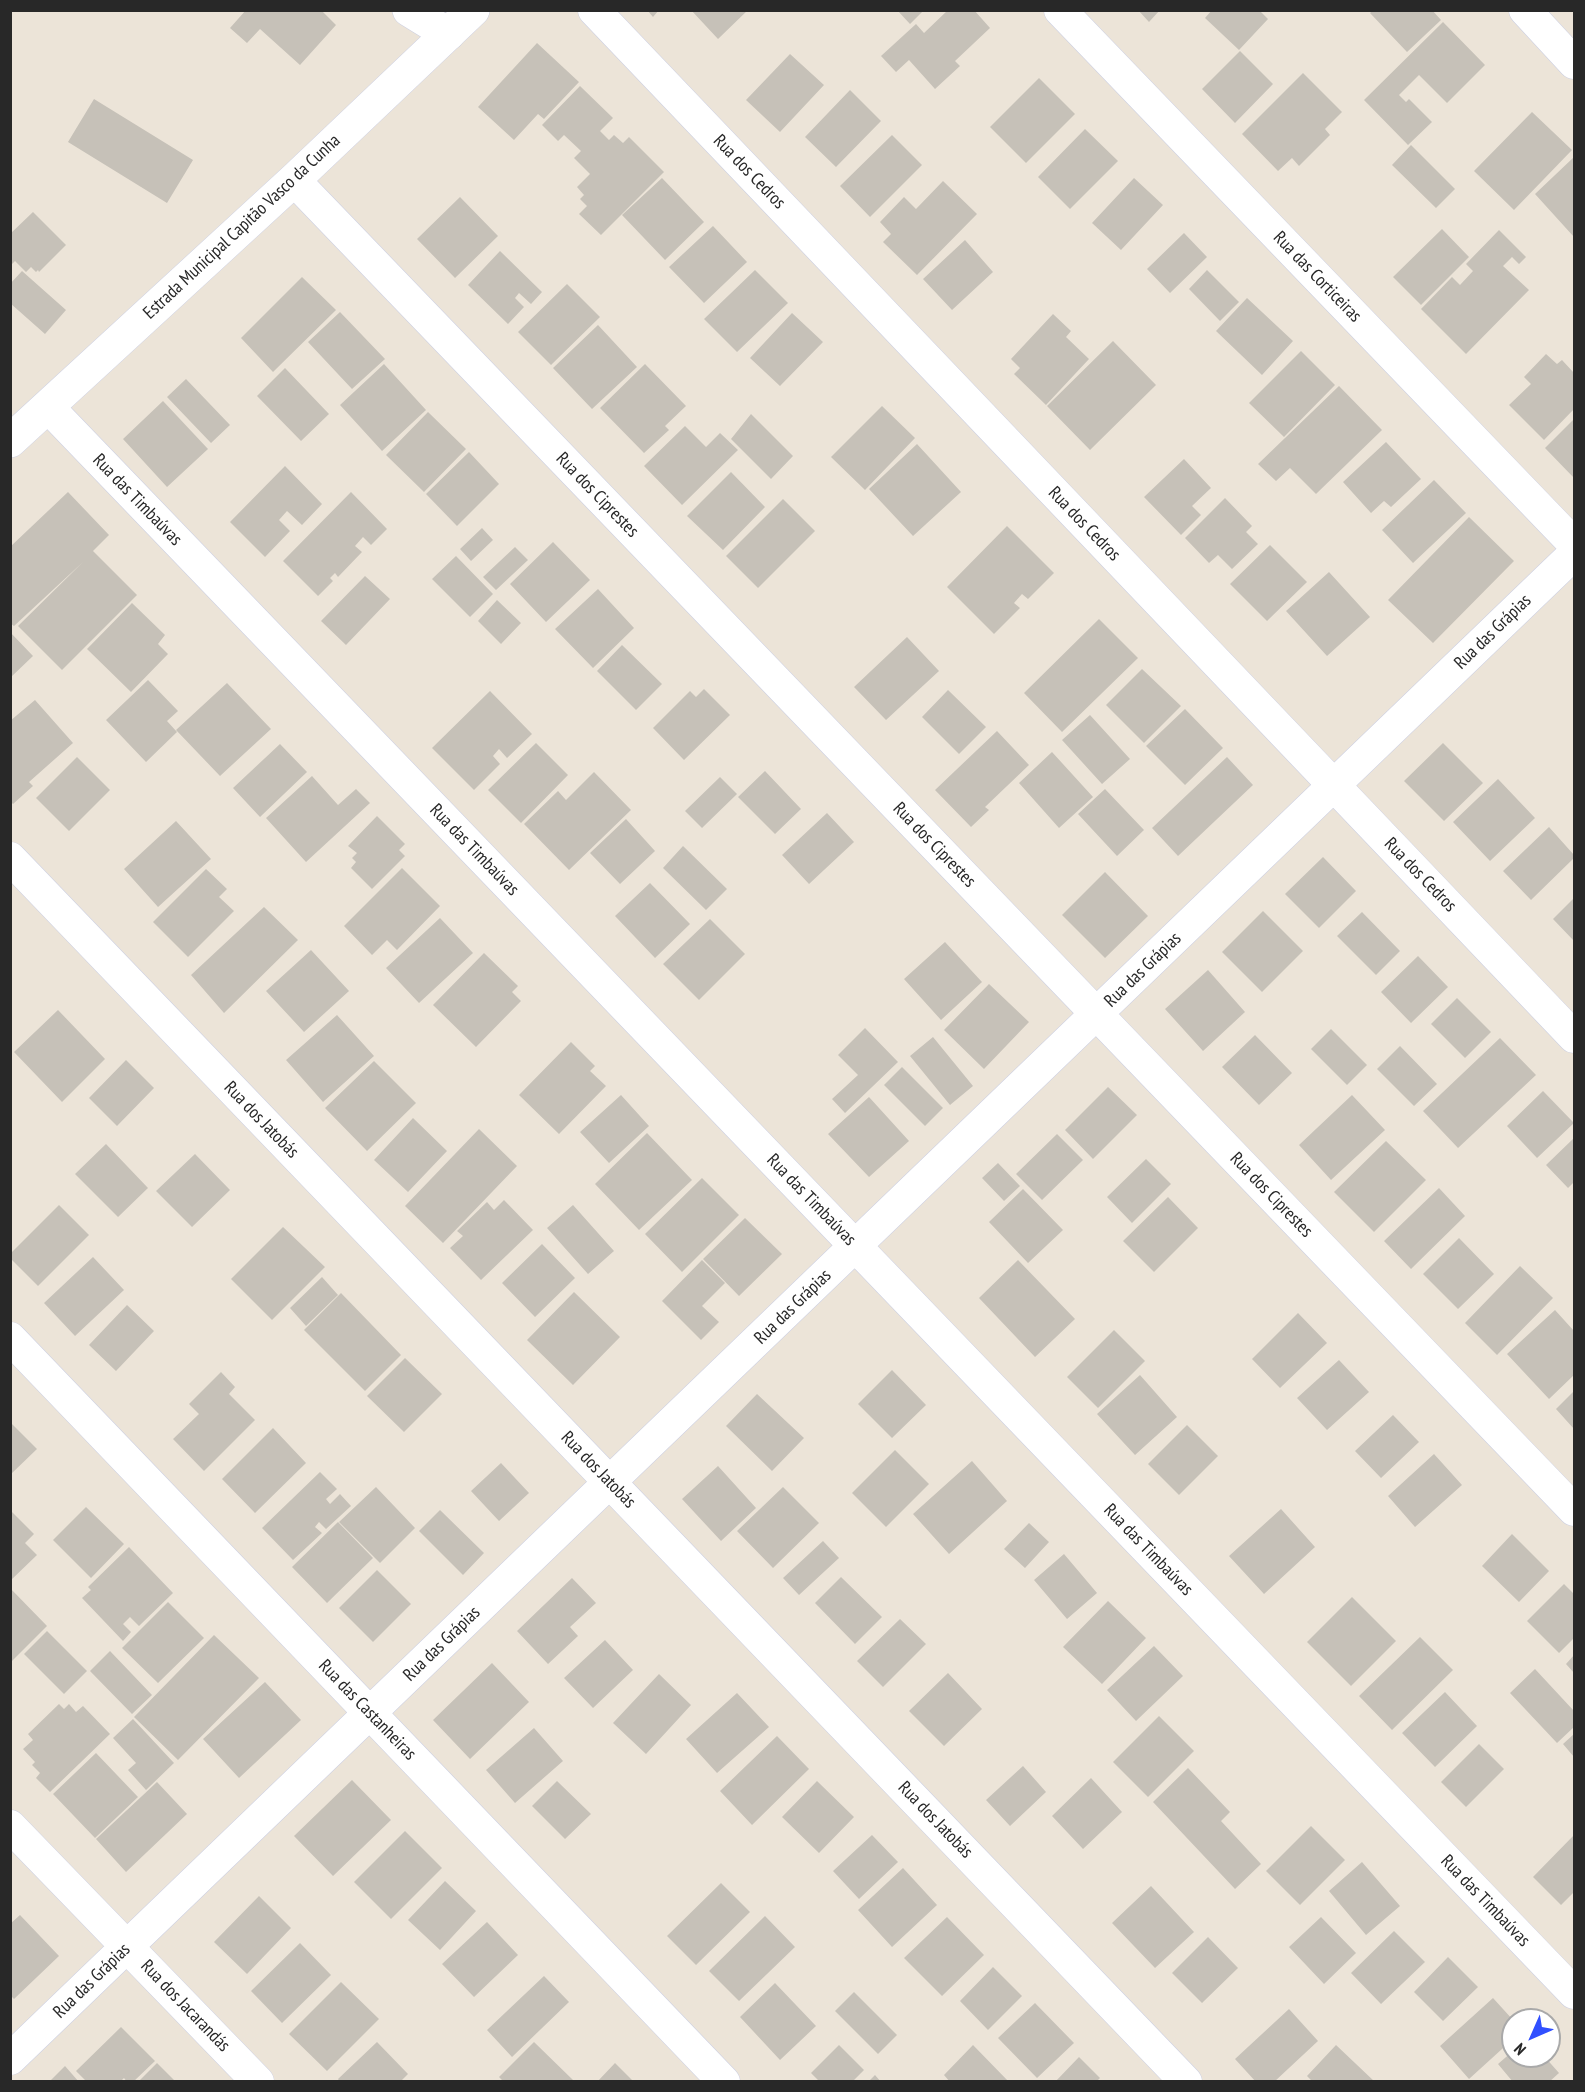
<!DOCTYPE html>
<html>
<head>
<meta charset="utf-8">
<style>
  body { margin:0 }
  #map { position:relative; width:1585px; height:2092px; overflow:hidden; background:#ece4d8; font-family:"PT Sans Narrow",sans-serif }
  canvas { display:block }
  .frame { position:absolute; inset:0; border:12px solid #282828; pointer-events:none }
  .north { position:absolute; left:1501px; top:2008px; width:60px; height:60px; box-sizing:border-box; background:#fff; border:2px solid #a9a9a9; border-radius:50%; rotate:225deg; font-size:16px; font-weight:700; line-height:24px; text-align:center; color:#282828 }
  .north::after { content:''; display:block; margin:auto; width:21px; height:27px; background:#3150ff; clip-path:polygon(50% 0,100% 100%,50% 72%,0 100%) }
</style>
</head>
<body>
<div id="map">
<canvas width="1585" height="2092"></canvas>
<div class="frame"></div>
<div class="north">N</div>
</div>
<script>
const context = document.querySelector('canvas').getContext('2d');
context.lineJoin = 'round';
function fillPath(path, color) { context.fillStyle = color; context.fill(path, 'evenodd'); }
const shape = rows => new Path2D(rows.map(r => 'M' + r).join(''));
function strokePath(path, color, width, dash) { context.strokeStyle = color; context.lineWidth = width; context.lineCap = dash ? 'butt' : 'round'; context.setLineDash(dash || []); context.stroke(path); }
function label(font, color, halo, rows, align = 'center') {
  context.font = font + ' "PT Sans Narrow",sans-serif'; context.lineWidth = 4.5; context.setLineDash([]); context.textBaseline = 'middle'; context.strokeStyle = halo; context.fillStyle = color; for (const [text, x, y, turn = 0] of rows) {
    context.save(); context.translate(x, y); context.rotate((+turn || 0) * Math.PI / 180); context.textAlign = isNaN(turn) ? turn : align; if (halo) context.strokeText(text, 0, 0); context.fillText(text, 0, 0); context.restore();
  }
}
const building = shape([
  [246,10,321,10,336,25,300,65,260,29,247,43,230,28],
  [647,10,659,10,653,17],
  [691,10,748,10,718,39],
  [897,10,924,10,910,24],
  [948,10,974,10,990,28,955,61,960,66,935,89,909,60,896,72,881,56,916,24,924,33],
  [1138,10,1160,10,1149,22],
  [1212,10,1259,10,1268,19,1239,50,1205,18],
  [1373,10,1432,10,1441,20,1407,52,1370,13],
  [1443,22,1485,65,1447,103,1419,75,1399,95,1406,102,1409,99,1432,122,1408,145,1364,100],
  [537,43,579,82,544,119,538,114,514,140,478,107],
  [1240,51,1273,84,1235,123,1202,89],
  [790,54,824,85,780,132,746,100],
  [1303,73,1342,112,1325,129,1330,135,1299,166,1292,158,1278,171,1242,134],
  [1039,78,1075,114,1026,163,990,127],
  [580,86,613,118,600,131,609,140,614,135,623,143,629,137,664,172,601,235,579,214,587,206,580,199,584,195,577,187,590,174,574,158,581,151,564,135,558,141,542,125],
  [850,90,881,121,836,167,805,137],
  [94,99,193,160,167,203,68,142],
  [1532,112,1572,150,1514,210,1474,171],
  [1085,129,1118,161,1070,209,1038,177],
  [892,135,922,165,870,217,840,186],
  [1411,145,1455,189,1436,208,1392,165],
  [1574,157,1574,237,1535,194],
  [662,178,704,222,665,260,622,215],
  [1134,178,1163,205,1121,250,1092,223],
  [943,181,977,214,917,275,883,242,891,234,880,222,904,197,916,209],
  [460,197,498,236,455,278,417,239],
  [33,212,66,245,39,272,38,270,36,272,31,267,26,272,15,261,10,266,10,234],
  [713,226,747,262,704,303,669,267],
  [1442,229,1469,257,1421,305,1393,277],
  [1499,230,1526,257,1519,264,1512,257,1503,266,1529,290,1466,354,1421,309,1452,277,1460,285,1473,271,1466,264],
  [1184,233,1207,257,1170,293,1147,269],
  [965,240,993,272,952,310,923,279],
  [500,251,542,292,531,304,519,293,515,298,524,307,508,324,468,285],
  [755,270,788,303,737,352,704,319],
  [1207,270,1239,302,1220,321,1189,289],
  [22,271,66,310,45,334,10,303,10,284],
  [302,277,336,310,273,372,241,338],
  [567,284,600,317,551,365,518,332],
  [1247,298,1293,341,1262,375,1216,331],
  [340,312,385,359,352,389,308,342],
  [792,313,823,342,780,386,750,358],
  [1053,314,1071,331,1066,337,1089,359,1046,405,1014,374,1020,368,1011,359],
  [598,325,637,367,592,409,553,368],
  [1113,341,1156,385,1090,450,1047,406],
  [1301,351,1335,385,1284,437,1249,403],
  [1546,354,1557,364,1562,360,1574,373,1574,409,1544,440,1509,405,1531,384,1524,377],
  [384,364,426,410,382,451,340,405],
  [645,364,686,406,665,426,669,430,644,453,600,408],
  [285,368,329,414,301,441,257,396],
  [186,379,230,425,211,443,167,397],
  [1339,386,1382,430,1316,494,1290,468,1276,481,1258,464],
  [163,401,208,449,167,487,123,439],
  [882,406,915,438,865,490,831,457],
  [428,412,466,449,424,492,386,455],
  [751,414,793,456,771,479,731,439],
  [1574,419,1574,478,1545,448],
  [685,426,706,447,720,433,738,450,682,505,644,466],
  [1386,442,1421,479,1391,507,1384,501,1371,513,1343,482],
  [917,444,961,492,913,536,869,489],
  [469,452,499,484,457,526,426,494],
  [1184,459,1211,488,1192,506,1201,515,1181,535,1144,497],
  [285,466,322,504,302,525,287,511,279,520,290,531,265,557,230,522],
  [731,472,765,507,723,550,687,516],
  [1434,480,1466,513,1413,563,1382,530],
  [68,492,109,535,93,551,137,595,62,670,18,626,83,562,14,626,10,623,10,547],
  [351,492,387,529,371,545,363,537,355,546,362,552,338,577,335,573,330,578,333,581,318,596,283,561],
  [1225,498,1252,526,1246,532,1258,544,1232,569,1218,555,1209,563,1185,538],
  [783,499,815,531,758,588,726,556],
  [1469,517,1514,561,1433,643,1388,600],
  [1007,526,1054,573,1028,599,1022,594,1014,603,1020,608,994,634,947,587],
  [482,528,493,540,471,561,460,549],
  [553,542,590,580,546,622,510,584],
  [1270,545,1307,582,1267,621,1230,584],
  [515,547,528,560,496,590,483,577],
  [456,556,493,594,470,617,432,579],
  [1329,572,1370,617,1327,656,1286,611],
  [365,576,390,599,346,645,321,621],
  [598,589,634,628,593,668,555,629],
  [497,600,521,623,501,644,478,621],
  [132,603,165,635,158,644,168,654,131,692,87,649],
  [1099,619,1138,658,1062,732,1024,693],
  [10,632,33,656,10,678],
  [907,637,939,671,886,720,854,687],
  [622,645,662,684,636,710,597,671],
  [1142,669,1181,706,1144,743,1106,705],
  [148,680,178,711,167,721,177,732,146,762,106,720],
  [227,683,271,729,220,776,176,730],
  [704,689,730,715,684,760,653,728,690,691,696,697],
  [948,690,986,727,959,754,922,717],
  [490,691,532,734,507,758,499,749,493,756,500,764,474,790,432,748],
  [35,700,73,743,29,782,33,786,13,804,10,801,10,721],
  [1185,709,1223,748,1185,785,1146,746],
  [1090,715,1130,759,1102,784,1062,740],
  [997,731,1029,765,985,807,989,810,971,827,935,790],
  [536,743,568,775,521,823,488,790],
  [1443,743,1483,783,1444,821,1404,781],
  [280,744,307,772,260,817,233,788],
  [1052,752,1093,797,1059,828,1019,783],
  [77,757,110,790,69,831,36,798],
  [1227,757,1253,785,1178,856,1152,828],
  [765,771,801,809,775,834,738,797],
  [594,772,631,810,569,870,524,824,558,791,566,800],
  [312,776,338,805,356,789,370,803,306,862,266,818],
  [720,777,737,794,702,828,685,811],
  [1498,779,1535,818,1490,861,1453,822],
  [1105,789,1144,830,1117,856,1078,814],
  [827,813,854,842,809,884,782,855],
  [377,816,405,844,399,850,405,856,372,889,351,868,356,862,352,858,357,853,348,846],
  [626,819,655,851,620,884,590,853],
  [176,821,211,859,158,907,124,869],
  [1549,827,1574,855,1574,858,1531,900,1503,871],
  [683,846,727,889,706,910,663,868],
  [1323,857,1356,891,1319,928,1285,894],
  [402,868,440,906,397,950,387,940,372,955,344,926],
  [206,869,227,889,219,897,234,911,188,957,153,922],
  [1105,872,1148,916,1105,958,1062,915],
  [650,883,690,924,655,958,615,916],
  [1574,898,1574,941,1553,919],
  [264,907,298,940,224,1013,191,975],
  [1263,911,1303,951,1262,992,1222,952],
  [1362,912,1400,951,1376,975,1337,936],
  [440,918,473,953,419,1003,386,968],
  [710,919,745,954,699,1000,663,964],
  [945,942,982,982,941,1020,904,979],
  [311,950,349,991,304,1032,266,991],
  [484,953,518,986,512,992,521,1001,476,1047,433,1005],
  [1418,956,1448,987,1411,1023,1381,992],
  [1208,970,1245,1012,1203,1051,1165,1009],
  [989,984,1029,1022,984,1069,944,1030],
  [1457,998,1491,1032,1465,1058,1431,1024],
  [58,1010,105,1059,62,1102,14,1052],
  [337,1015,374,1056,323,1102,286,1060],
  [865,1028,898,1062,845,1113,832,1099,858,1075,838,1055],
  [1331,1029,1367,1065,1347,1085,1311,1049],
  [1255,1035,1292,1073,1259,1105,1222,1067],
  [933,1037,973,1086,950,1105,910,1056],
  [1500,1038,1536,1075,1458,1148,1423,1111],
  [571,1042,595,1066,590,1071,606,1086,559,1134,519,1095],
  [1400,1046,1437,1084,1414,1106,1377,1069],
  [126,1060,154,1088,117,1126,89,1098],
  [374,1061,416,1103,367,1151,325,1108],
  [902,1067,943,1108,925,1126,884,1085],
  [1108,1087,1137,1115,1093,1159,1065,1130],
  [1543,1091,1574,1123,1537,1158,1507,1126],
  [621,1095,649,1126,609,1163,580,1132],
  [1352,1095,1385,1130,1331,1180,1299,1145],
  [869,1097,909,1141,869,1177,828,1134],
  [413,1118,447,1151,408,1192,374,1160],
  [479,1129,517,1166,443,1243,405,1206],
  [647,1133,692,1180,639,1230,595,1184],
  [1057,1134,1083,1160,1042,1200,1016,1174],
  [1574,1138,1574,1182,1568,1188,1546,1165],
  [1386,1141,1426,1180,1374,1232,1334,1192],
  [106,1144,148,1188,118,1217,75,1174],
  [195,1154,230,1190,192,1227,156,1191],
  [1146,1159,1171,1184,1132,1223,1107,1197],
  [998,1163,1020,1186,1004,1201,982,1178],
  [702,1178,739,1215,682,1272,645,1234],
  [1439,1188,1465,1216,1411,1269,1384,1241],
  [1023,1189,1063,1230,1028,1263,989,1222],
  [1168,1197,1198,1228,1154,1272,1123,1241],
  [504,1200,533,1230,481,1280,450,1248,463,1236,457,1231,487,1202,494,1210],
  [59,1205,89,1235,38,1286,10,1258,10,1254],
  [573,1205,614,1251,588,1274,547,1228],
  [745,1218,782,1254,739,1296,703,1259],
  [283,1227,325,1267,272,1320,231,1279],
  [1459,1238,1494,1274,1458,1309,1423,1274],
  [542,1244,575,1278,535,1317,502,1283],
  [93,1257,124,1290,75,1336,44,1303],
  [702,1260,725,1283,702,1306,719,1322,701,1340,662,1301],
  [1018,1260,1075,1319,1035,1357,979,1298],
  [1520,1266,1553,1298,1497,1355,1465,1323],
  [322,1277,338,1295,306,1326,290,1308],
  [574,1292,620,1337,573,1385,527,1340],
  [341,1293,401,1355,365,1391,304,1330],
  [127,1305,154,1331,116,1371,89,1345],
  [1555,1310,1574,1331,1574,1375,1549,1399,1507,1354],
  [1298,1313,1327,1343,1280,1388,1252,1359],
  [1114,1330,1145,1361,1098,1408,1067,1377],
  [405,1358,442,1394,404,1432,367,1396],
  [1339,1360,1369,1392,1327,1430,1297,1398],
  [892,1370,926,1405,892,1438,858,1404],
  [221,1372,235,1387,229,1394,255,1420,204,1471,173,1439,199,1414,189,1404],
  [1140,1375,1177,1417,1135,1455,1097,1414],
  [1574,1391,1574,1429,1556,1409],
  [757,1394,804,1438,772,1471,726,1426],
  [1393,1415,1419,1442,1381,1478,1355,1451],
  [10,1422,37,1449,10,1475],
  [1187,1425,1218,1456,1179,1495,1148,1464],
  [273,1428,306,1463,255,1513,222,1479],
  [895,1450,929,1484,886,1527,852,1493],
  [1434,1454,1462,1485,1415,1527,1388,1496],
  [972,1461,1007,1501,949,1554,913,1514],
  [501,1463,529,1493,499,1521,471,1491],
  [718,1466,756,1508,721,1541,682,1499],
  [320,1472,337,1489,326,1499,330,1504,340,1494,351,1506,326,1529,319,1522,315,1527,322,1533,293,1560,262,1528],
  [376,1487,415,1528,380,1563,339,1522],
  [783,1487,819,1523,773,1568,737,1531],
  [86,1507,124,1544,91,1578,53,1540],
  [1281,1509,1315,1547,1264,1594,1229,1556],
  [10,1510,34,1534,25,1543,37,1555,10,1581],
  [440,1510,484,1553,463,1575,419,1531],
  [338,1522,373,1558,327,1603,292,1567],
  [1029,1523,1049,1542,1025,1568,1004,1549],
  [1512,1534,1549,1571,1519,1602,1482,1566],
  [823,1541,839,1558,799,1595,783,1578],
  [129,1547,173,1593,139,1626,130,1617,123,1624,131,1632,123,1641,82,1598,91,1590,88,1587],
  [1064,1554,1097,1593,1067,1619,1034,1580],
  [377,1570,411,1604,373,1642,339,1608],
  [841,1577,882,1617,855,1644,815,1603],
  [572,1578,596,1603,570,1627,578,1636,548,1664,517,1631],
  [1564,1584,1574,1594,1574,1638,1559,1653,1527,1621],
  [10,1588,47,1626,10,1663],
  [1352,1597,1396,1641,1351,1686,1307,1642],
  [1108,1601,1146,1638,1102,1684,1063,1647],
  [168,1602,204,1638,158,1683,122,1648],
  [900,1619,926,1644,883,1687,857,1661],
  [47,1631,87,1671,64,1694,24,1654],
  [214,1635,259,1678,178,1760,134,1717],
  [1420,1637,1453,1670,1392,1730,1359,1696],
  [605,1640,633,1670,593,1708,564,1678],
  [1154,1646,1183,1676,1136,1721,1107,1690],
  [110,1651,152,1695,132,1714,90,1671],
  [1574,1655,1574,1673,1566,1664],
  [492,1663,529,1702,470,1759,433,1720],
  [1535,1669,1574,1711,1574,1727,1557,1743,1510,1693],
  [948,1673,982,1709,944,1746,909,1711],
  [659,1674,691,1705,646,1754,613,1723],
  [265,1682,301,1720,239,1778,203,1739],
  [1445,1692,1477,1726,1435,1767,1402,1733],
  [737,1693,769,1727,717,1773,686,1739],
  [59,1704,64,1709,69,1704,76,1712,83,1706,110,1734,50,1792,36,1778,40,1773,32,1765,35,1762,23,1749,33,1740,28,1734],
  [1159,1716,1194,1751,1148,1797,1113,1762],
  [133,1719,174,1763,146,1790,128,1770,136,1763,113,1738],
  [534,1728,563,1761,515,1803,486,1770],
  [1574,1734,1574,1757,1563,1744],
  [777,1736,809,1769,752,1825,720,1791],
  [1479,1744,1504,1769,1466,1807,1441,1782],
  [96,1753,138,1797,95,1838,53,1794],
  [1023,1766,1046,1792,1010,1826,986,1800],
  [1188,1768,1230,1812,1221,1821,1261,1864,1235,1889,1153,1802],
  [1091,1778,1122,1812,1083,1849,1052,1816],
  [352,1780,391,1820,333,1876,294,1836],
  [557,1781,591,1814,565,1839,532,1806],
  [817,1781,854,1817,819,1853,782,1817],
  [157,1782,187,1814,126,1872,96,1839],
  [1311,1826,1345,1860,1300,1905,1266,1871],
  [405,1831,442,1868,391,1919,354,1882],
  [872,1835,898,1862,859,1899,833,1871],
  [1574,1835,1574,1892,1561,1905,1533,1877],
  [1362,1862,1400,1906,1366,1935,1329,1891],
  [903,1868,937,1905,892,1947,858,1910],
  [445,1881,476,1911,440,1950,408,1920],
  [721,1883,750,1912,696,1965,667,1936],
  [1151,1886,1194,1932,1155,1968,1112,1923],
  [259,1896,291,1928,247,1974,214,1942],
  [20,1915,59,1956,14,1999,10,1995,10,1924],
  [765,1916,795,1947,739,2001,709,1971],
  [947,1917,984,1955,942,1996,904,1958],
  [1321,1917,1356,1953,1324,1984,1289,1947],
  [487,1922,518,1955,474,1997,442,1964],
  [1394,1931,1425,1962,1381,2004,1351,1973],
  [1208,1937,1238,1968,1202,2003,1172,1973],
  [300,1943,331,1975,282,2023,251,1991],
  [1448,1957,1478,1987,1443,2021,1414,1992],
  [993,1967,1022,1996,988,2030,960,2001],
  [544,1976,569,2002,512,2057,487,2030],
  [341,1982,379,2019,327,2071,289,2034],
  [775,1983,816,2026,780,2060,740,2017],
  [854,1992,897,2035,878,2054,835,2011],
  [1493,1998,1513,2020,1513,2039,1469,2079,1440,2046],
  [1035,2003,1074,2043,1037,2078,998,2038],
  [1289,2009,1318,2041,1274,2082,1256,2082,1235,2059],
  [121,2027,155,2061,133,2082,127,2082,124,2078,120,2082,87,2082,76,2071],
  [377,2042,408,2074,400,2082,340,2082,338,2079],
  [534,2042,573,2080,571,2082,504,2082,499,2077],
  [839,2045,864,2070,852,2082,820,2082,811,2073],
  [973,2045,1009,2082,950,2082,944,2075],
  [1336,2045,1375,2082,1313,2082,1307,2076],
  [1513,2051,1513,2056,1544,2056,1559,2073,1549,2082,1513,2082,1498,2064],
  [1079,2057,1100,2078,1096,2082,1055,2082],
  [157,2063,176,2082,138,2082],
  [615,2063,634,2082,597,2082],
  [65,2066,79,2082,49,2082],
  [875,2075,881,2082,868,2082]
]);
const minor = shape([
  [594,10,1574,1037],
  [1060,10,1574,544],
  [1525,10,1574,63],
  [294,180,1574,1510],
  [48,407,1574,1993],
  [10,858,1186,2082],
  [10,1338,724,2082],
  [10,1826,258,2082],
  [10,2059,1574,554]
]);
const tertiary = shape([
  [409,10,448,34]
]);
const secondary = shape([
  [10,441,294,180,473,10]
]);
const streetNames = [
  ["Rua dos Cedros",749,172,46],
  ["Estrada Municipal Capitão Vasco da Cunha",242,227,-43],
  ["Rua das Corticeiras",1317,277,46],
  ["Rua dos Ciprestes",597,495,46],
  ["Rua das Timbaúvas",137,500,46],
  ["Rua dos Cedros",1084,524,46],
  ["Rua das Grápias",1493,632,-44],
  ["Rua dos Ciprestes",934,845,46],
  ["Rua das Timbaúvas",474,850,46],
  ["Rua dos Cedros",1420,875,46],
  ["Rua das Grápias",1143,970,-44],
  ["Rua dos Jatobás",261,1120,46],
  ["Rua dos Ciprestes",1271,1195,46],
  ["Rua das Timbaúvas",811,1200,46],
  ["Rua das Grápias",793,1307,-44],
  ["Rua dos Jatobás",598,1470,46],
  ["Rua das Timbaúvas",1148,1550,46],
  ["Rua das Grápias",442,1644,-44],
  ["Rua das Castanheiras",367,1710,46],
  ["Rua dos Jatobás",935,1820,46],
  ["Rua das Timbaúvas",1485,1901,46],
  ["Rua das Grápias",92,1981,-44],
  ["Rua dos Jacarandás",185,2006,46]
];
fillPath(building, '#c6c1b8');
strokePath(minor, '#cdd0e2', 33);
strokePath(tertiary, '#cdd0e2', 34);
strokePath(secondary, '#cdd0e2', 34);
strokePath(minor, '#fff', 32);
strokePath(tertiary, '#fff', 33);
strokePath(secondary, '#fff', 33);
label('18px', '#282828', '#fff', streetNames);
</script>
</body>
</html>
